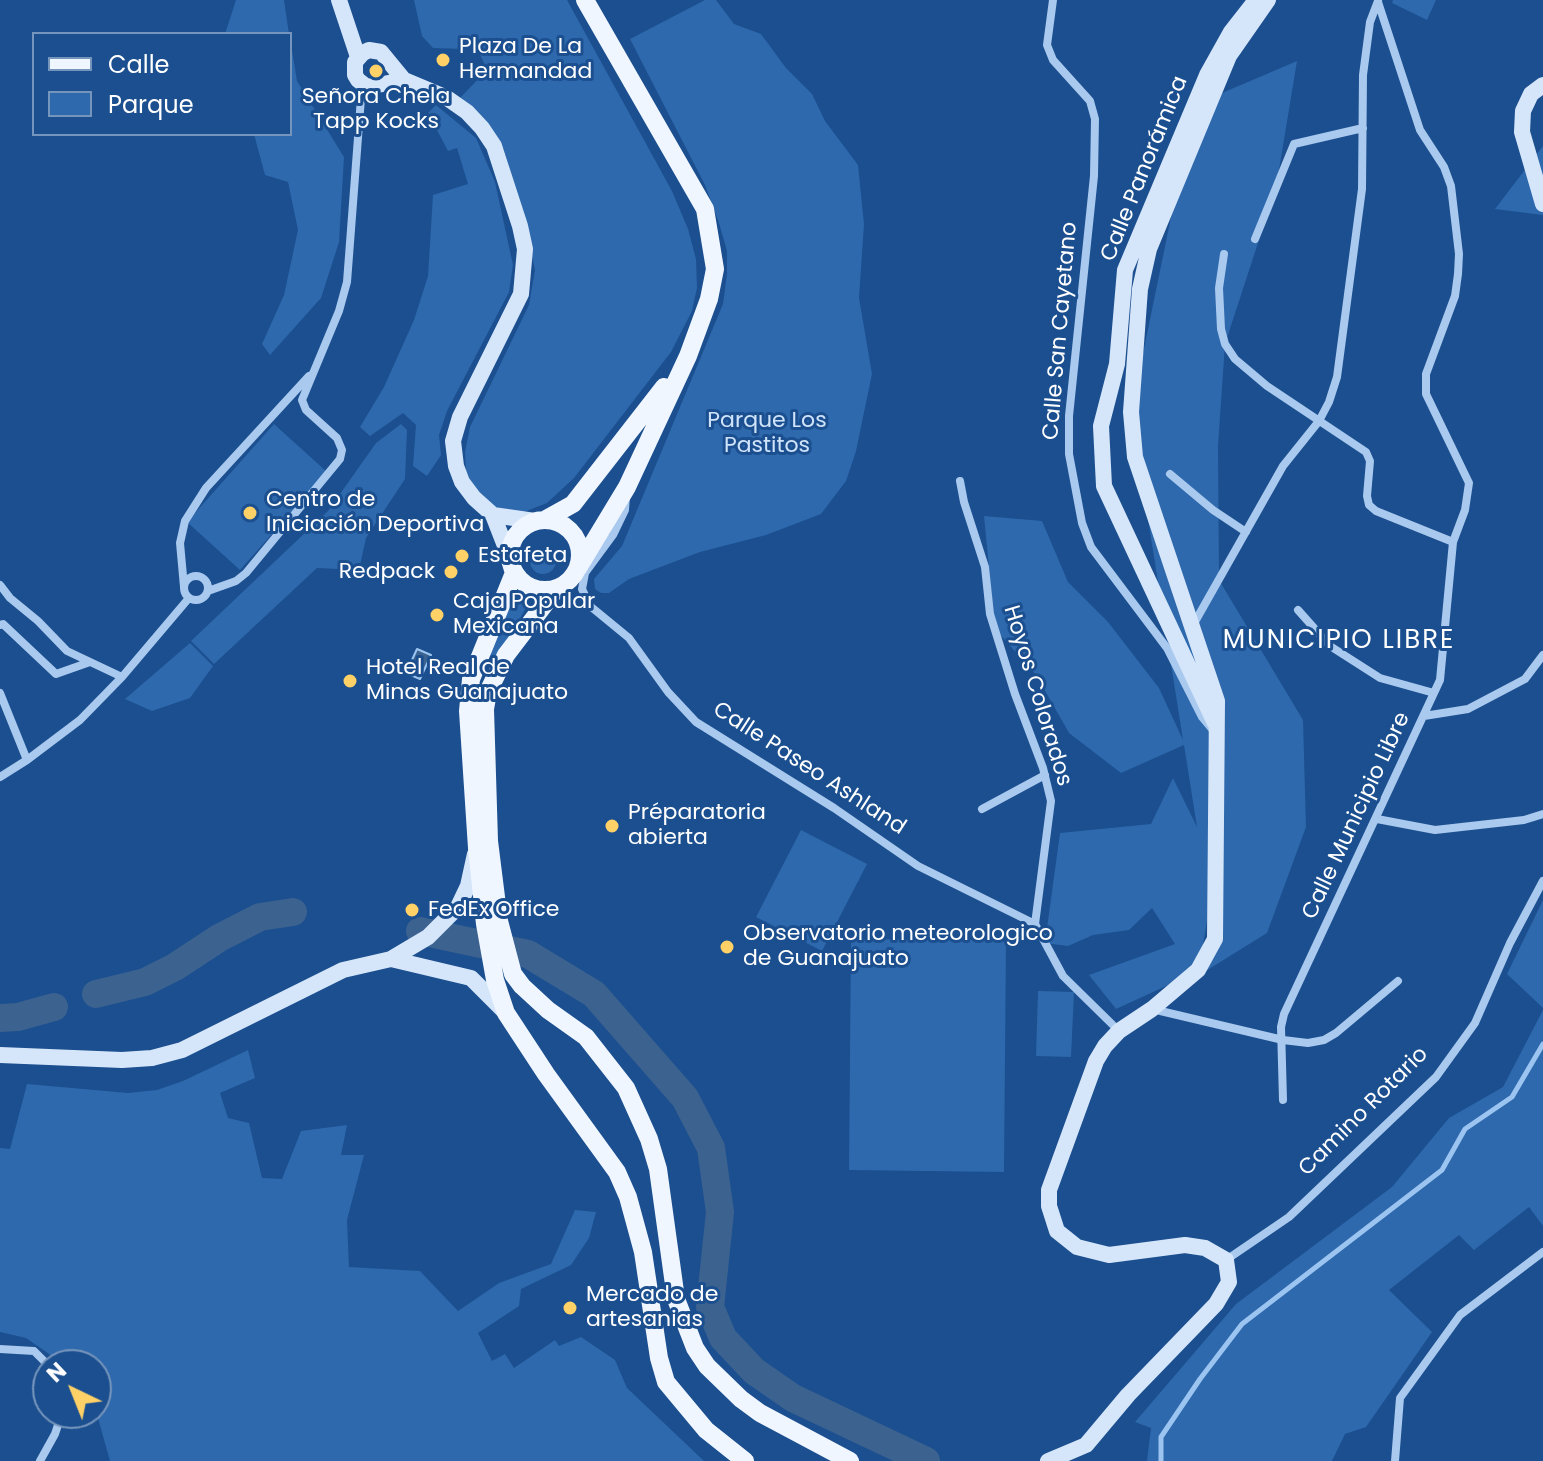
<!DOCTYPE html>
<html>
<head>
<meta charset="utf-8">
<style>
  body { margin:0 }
  #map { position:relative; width:1543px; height:1461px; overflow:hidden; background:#1b4f8f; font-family:Poppins,sans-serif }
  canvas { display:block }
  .legend { position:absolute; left:32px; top:32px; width:260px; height:104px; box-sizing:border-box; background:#1b4f8f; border:2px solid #7695bc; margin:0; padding:10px 14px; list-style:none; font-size:24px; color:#fff }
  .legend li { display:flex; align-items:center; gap:16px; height:40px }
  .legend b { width:40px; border:2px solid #7695bc }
  .north { position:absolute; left:32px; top:1349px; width:80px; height:80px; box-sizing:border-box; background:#1b4f8f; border:2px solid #7695bc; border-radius:50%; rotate:317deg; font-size:22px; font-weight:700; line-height:32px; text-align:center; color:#fff }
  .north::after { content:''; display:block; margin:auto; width:28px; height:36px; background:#ffd166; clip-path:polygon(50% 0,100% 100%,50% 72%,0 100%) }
</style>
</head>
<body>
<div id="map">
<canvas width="1543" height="1461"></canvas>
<ul class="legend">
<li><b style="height:10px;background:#f0f6ff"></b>Calle</li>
<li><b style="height:22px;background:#2e69ad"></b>Parque</li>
</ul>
<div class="north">N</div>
</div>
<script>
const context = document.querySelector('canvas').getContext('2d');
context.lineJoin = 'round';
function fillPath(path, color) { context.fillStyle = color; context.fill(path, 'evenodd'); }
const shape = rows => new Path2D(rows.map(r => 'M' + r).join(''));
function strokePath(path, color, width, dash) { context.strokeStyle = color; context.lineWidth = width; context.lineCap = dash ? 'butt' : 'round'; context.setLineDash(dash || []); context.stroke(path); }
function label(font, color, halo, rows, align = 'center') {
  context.font = font + ' Poppins,sans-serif'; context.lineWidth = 6; context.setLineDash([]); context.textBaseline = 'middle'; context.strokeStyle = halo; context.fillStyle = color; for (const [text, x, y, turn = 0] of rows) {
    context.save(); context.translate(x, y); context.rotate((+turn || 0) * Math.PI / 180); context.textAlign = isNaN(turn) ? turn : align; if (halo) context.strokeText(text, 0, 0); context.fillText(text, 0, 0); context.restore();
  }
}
const green = shape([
  [236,0,284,0,289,34,225,34],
  [414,0,567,0,672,191,688,229,696,259,697,288,692,311,671,352,574,478,547,503,524,512,494,507,479,498,466,473,465,452,470,427,529,305,535,270,519,200,504,150,485,125,457,101,487,70,478,50,478,38,467,38,466,49,433,48,422,36],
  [705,0,716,0,734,24,761,34,786,68,812,94,825,121,858,165,864,224,859,298,872,374,856,451,846,481,821,514,766,535,700,552,629,579,609,593,601,593,595,589,594,579,622,546,723,304,727,274,727,251,719,223,705,185,630,39],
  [1393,0,1436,0,1427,20,1392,3],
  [290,38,297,81,344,157,339,242,321,298,270,355,262,344,284,295,298,230,288,182,265,175,254,134,290,134],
  [1297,61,1276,188,1225,344,1218,446,1219,580,1303,720,1306,827,1267,933,1180,987,1188,976,1116,1009,1089,975,1175,944,1152,908,1129,930,1093,935,1068,946,1045,943,1060,833,1151,824,1173,778,1197,827,1184,745,1121,773,1069,733,1036,675,995,629,984,516,1042,521,1068,582,1108,622,1159,688,1183,740,1131,412,1194,105],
  [1209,910,1215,939,1201,956],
  [436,105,476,138,495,182,513,265,509,292,447,411,439,435,441,455,427,476,413,466,416,425,403,413,370,436,360,427,384,387,414,320,428,276,433,195,468,184,457,148,448,151,428,113],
  [1543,146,1543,215,1495,209],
  [274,424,327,472,240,570,187,522],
  [401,424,407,430,405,479,366,538,359,570,317,568,214,664,191,641,328,511,376,443],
  '530 561a13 13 0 1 1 26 0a13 13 0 1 1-26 0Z',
  [519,586,534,594,492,667,488,666,496,634],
  [190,643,213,666,190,698,152,711,125,699],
  [801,830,867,864,822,951,756,917],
  [1543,900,1543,1008,1507,974],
  [851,939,1006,940,1004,1172,849,1170],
  [1038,991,1074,992,1071,1057,1036,1056],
  [1543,1010,1543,1226,1529,1207,1474,1250,1459,1235,1389,1290,1432,1332,1366,1427,1345,1434,1332,1461,1147,1461,1151,1428,1135,1422,1236,1304,1392,1187,1449,1118,1503,1087],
  [248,1050,255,1078,220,1093,228,1118,249,1123,262,1178,282,1179,301,1131,347,1125,341,1155,364,1155,347,1220,349,1267,420,1271,458,1311,499,1283,551,1264,575,1210,596,1212,589,1238,571,1265,521,1289,519,1306,478,1333,492,1361,505,1354,514,1368,555,1340,559,1346,581,1337,615,1360,627,1388,704,1461,110,1461,96,1411,96,1365,60,1365,52,1356,26,1338,0,1332,0,1148,10,1149,27,1084,128,1093,157,1090,183,1081]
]);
const water = shape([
  [417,649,431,655,420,679,406,673,417,649]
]);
const stream = shape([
  [1161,1461,1161,1437,1200,1379,1242,1324,1442,1170,1465,1129,1512,1097,1543,1044]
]);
const river = shape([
  [420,931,528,954,594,994,685,1098,711,1148,720,1212,710,1307,723,1338,754,1371,793,1398,926,1461],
  [96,994,145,982,175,967,219,938,260,917,293,912],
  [0,1018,18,1017,54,1007]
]);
const street = shape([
  [1053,0,1047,45,1053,60,1090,101,1095,119,1094,176,1069,416,1069,454,1082,523,1091,547,1167,648,1202,717,1212,729],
  [1255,239,1294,144,1363,128],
  [1224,254,1219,288,1221,329,1225,344,1235,359,1267,386,1366,452,1370,461,1367,496,1369,505,1376,511,1453,542],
  [1170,474,1213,510,1246,532],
  [960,481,964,502,985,567,990,614,1015,694,1043,768,1051,801,1035,924],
  [626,496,625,510,613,535,585,573,582,589,590,606,629,638,668,692,696,722,834,808,918,866,1035,924,1063,976,1119,1031],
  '184 588a12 12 0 1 1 24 0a12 12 0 1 1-24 0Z',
  [0,585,10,598,38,621,67,651,122,677],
  [184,587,180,543,185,521,206,488,309,376],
  [208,591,236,581,246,573,340,459,342,450,337,438,306,410,302,400,339,311,347,282,362,85],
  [1298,610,1330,646,1380,678,1434,693],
  [0,625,3,624,56,674,90,662],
  [1192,627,1283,466,1319,421,1329,402,1337,377,1362,189,1363,75,1370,22,1378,1],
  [0,693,27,760],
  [1424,716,1468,709,1525,679,1543,655],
  [0,777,27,760,80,720,122,677,189,598],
  [982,809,1045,775],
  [1377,819,1435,830,1524,820,1543,814],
  [1152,1009,1283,1040,1308,1043,1324,1040,1336,1033,1398,981],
  [1283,1100,1281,1027,1284,1014,1440,680,1453,542,1465,510,1469,483,1426,394,1426,374,1455,296,1458,274,1459,254,1451,186,1444,167,1420,130,1378,2],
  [1226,1260,1289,1217,1436,1077,1475,1023,1510,943,1543,881],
  [0,1349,34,1351,48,1365],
  [40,1461,55,1434,62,1413],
  [1395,1461,1400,1398,1460,1315,1543,1252]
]);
const secondary = shape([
  [339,0,358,57],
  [404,80,367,87,358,80,355,75,355,62,363,53,369,50,381,52,404,80,447,98,467,112,482,128,494,146,520,226,525,249,521,294,460,417,453,441,456,466,462,482,474,498,493,515,509,556],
  [1543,85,1531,94,1523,111,1522,132,1543,204],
  [493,515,535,521],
  [1215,723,1104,486,1101,426,1117,364,1125,270,1207,75,1231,32,1256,0],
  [391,959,471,978,505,1012],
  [0,1055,122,1060,152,1058,182,1050,343,970,391,959,428,937,458,907,468,886,475,854],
  [1048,1461,1086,1445,1128,1395,1216,1304,1229,1282,1226,1260,1205,1248,1185,1245,1109,1255,1077,1247,1057,1231,1049,1206,1049,1190,1096,1061,1105,1046,1119,1031,1152,1009,1198,970,1215,939,1217,701,1135,457,1131,412,1140,289,1149,249,1229,56,1268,0]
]);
const primary = shape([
  [546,519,573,504,664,387],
  '510 555a35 35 0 1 1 70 0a35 35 0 1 1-70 0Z',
  [578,568,627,487,688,356,709,299,715,269,705,209,585,0],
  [514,573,471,679,468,711,477,848,485,924,495,980,506,1013,546,1074,617,1172,628,1197,643,1252,659,1358,666,1382,706,1430,745,1461],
  [557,588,506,655,488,692,485,709,489,841,499,921,513,974,522,986,548,1010,586,1037,626,1088,649,1139,658,1169,676,1299,695,1348,707,1366,741,1399,760,1413,850,1461]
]);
const markers = [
  [443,60,8,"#ffd166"],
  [376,71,8,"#ffd166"],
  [250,513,8,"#ffd166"],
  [462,556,8,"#ffd166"],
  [451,572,8,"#ffd166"],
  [437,615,8,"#ffd166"],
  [350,681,8,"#ffd166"],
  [612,826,8,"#ffd166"],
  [412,910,8,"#ffd166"],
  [727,947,8,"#ffd166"],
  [570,1308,8,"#ffd166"]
];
const poiNames = [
  ["Plaza De La",459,47],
  ["Hermandad",459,72],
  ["Señora Chela",376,97,"center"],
  ["Tapp Kocks",376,122,"center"],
  ["Centro de",266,500],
  ["Iniciación Deportiva",266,525],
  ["Estafeta",478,556],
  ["Redpack",435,572,"right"],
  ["Caja Popular",453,602],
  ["Mexicana",453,627],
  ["Hotel Real de",366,668],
  ["Minas Guanajuato",366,693],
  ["Préparatoria",628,813],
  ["abierta",628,838],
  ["FedEx Office",428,910],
  ["Observatorio meteorologico",743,934],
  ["de Guanajuato",743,959],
  ["Mercado de",586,1295],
  ["artesanias",586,1320]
];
const streetNames = [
  ["Calle Panorámica",1145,169,-68],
  ["Calle San Cayetano",1061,331,-85],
  ["Hoyos Colorados",1037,696,73],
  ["Calle Paseo Ashland",809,769,33],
  ["Calle Municipio Libre",1357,816,-65],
  ["Camino Rotario",1364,1112,-45]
];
const parkNames = [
  ["Parque Los",767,421],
  ["Pastitos",767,446]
];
const quarterNames = [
  ["MUNICIPIO LIBRE",1339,641]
];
fillPath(green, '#2e69ad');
fillPath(water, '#3c6290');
strokePath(water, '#9cc4f0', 2);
strokePath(stream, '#9cc4f0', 5);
strokePath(river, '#3c6290', 28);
strokePath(street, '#a9c9ee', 8);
strokePath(secondary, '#d6e6fa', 16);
strokePath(primary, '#f0f6ff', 18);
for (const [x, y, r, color] of markers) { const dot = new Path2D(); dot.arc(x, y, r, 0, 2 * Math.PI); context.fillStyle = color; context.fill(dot); strokePath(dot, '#1b4f8f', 3); }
label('22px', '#fff', '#1b4f8f', poiNames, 'left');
label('22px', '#fff', '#1b4f8f', streetNames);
label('22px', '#cfe3fa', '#1b4f8f', parkNames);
context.letterSpacing = '2px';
label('26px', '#fff', '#1b4f8f', quarterNames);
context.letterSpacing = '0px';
</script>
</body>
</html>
